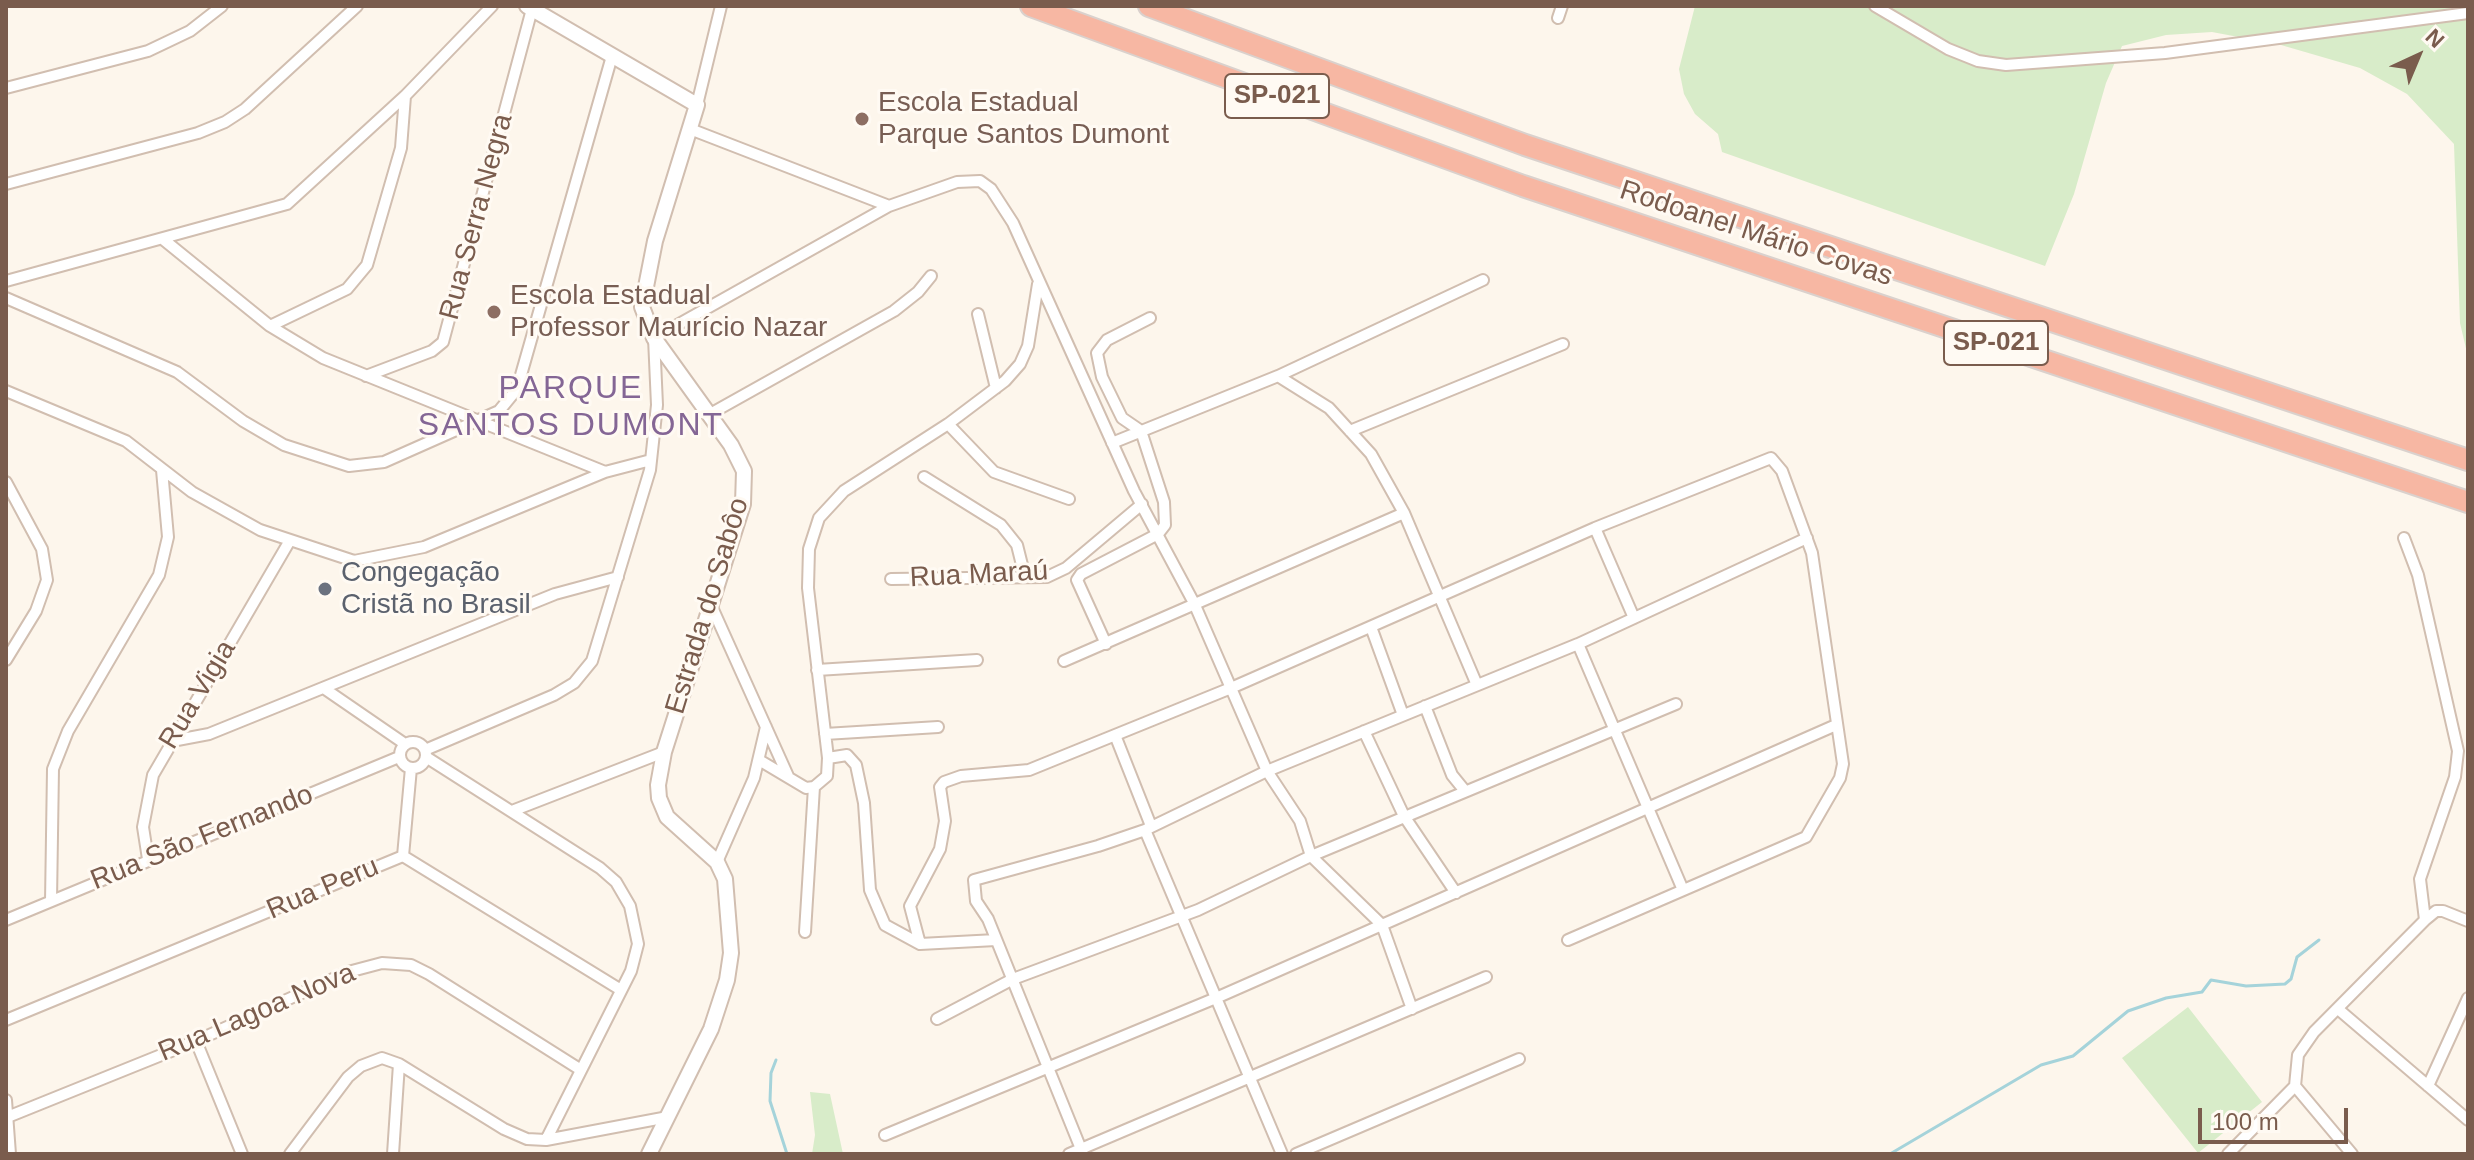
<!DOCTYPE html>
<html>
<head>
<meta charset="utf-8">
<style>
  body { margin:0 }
  #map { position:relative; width:2474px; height:1160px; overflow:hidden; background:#fdf6ec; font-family:Helvetica,sans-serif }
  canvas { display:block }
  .frame { position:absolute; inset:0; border:8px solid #7a5c4d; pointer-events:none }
  .north { position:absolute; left:2378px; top:16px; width:80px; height:80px; -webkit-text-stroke:6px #fffaf3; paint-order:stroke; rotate:44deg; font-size:22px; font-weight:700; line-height:32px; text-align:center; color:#7a5c4d }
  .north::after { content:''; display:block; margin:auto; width:28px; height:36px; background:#7a5c4d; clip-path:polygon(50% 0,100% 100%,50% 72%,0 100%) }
  .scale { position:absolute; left:2198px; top:1108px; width:150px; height:36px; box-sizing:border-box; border:4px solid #7a5c4d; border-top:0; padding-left:10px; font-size:24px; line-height:28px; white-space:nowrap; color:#7a5c4d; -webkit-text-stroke:6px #fffaf3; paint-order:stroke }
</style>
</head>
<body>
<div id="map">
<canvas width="2474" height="1160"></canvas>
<div class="frame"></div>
<div class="north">N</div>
<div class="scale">100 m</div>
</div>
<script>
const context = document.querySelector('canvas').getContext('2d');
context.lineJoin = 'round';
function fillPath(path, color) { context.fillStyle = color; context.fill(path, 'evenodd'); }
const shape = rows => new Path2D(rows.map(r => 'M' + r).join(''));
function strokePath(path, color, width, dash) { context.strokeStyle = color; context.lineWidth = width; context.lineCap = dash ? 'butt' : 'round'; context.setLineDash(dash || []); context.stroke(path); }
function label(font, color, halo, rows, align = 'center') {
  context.font = font + ' Helvetica,sans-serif'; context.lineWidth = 6; context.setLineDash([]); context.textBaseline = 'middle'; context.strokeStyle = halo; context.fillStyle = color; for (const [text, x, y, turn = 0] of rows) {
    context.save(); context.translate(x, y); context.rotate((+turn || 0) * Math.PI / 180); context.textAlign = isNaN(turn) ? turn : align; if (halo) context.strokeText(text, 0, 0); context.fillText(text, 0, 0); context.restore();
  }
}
const green = shape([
  [1695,6,2468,6,2468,357,2460,323,2454,144,2407,94,2360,68,2281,45,2212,32,2166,35,2122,46,2106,83,2074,194,2045,266,1722,152,1718,134,1695,114,1684,94,1679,69],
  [2188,1007,2262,1102,2198,1153,2122,1058],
  [810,1092,830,1094,843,1154,812,1154,815,1135]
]);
const stream = shape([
  [776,1060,771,1073,770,1101,787,1154],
  [1890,1154,2041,1065,2073,1056,2128,1011,2166,998,2202,992,2211,980,2246,986,2285,984,2291,979,2297,957,2319,940]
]);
const minor = shape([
  [1875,6,1948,49,1978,61,2006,65,2165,53,2468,13],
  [1558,18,1562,6],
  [6,88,148,51,190,31,222,6],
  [697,105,721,6],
  [690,129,889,206,957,182,980,181,991,189,1013,223,1134,491,1194,603,1267,771,1300,821,1311,856,1382,925,1412,1009],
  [6,184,198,133,225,122,245,109,357,6],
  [164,240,270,326,323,358,605,472],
  [6,281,287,204,405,96,492,6],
  [6,298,177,372,243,421,284,445,349,466,384,462,499,411,517,389,612,56],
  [978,314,996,388],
  [270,326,347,289,367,265,401,148,405,96],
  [366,376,432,351,443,342,532,9],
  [1278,376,1329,408,1371,454,1404,513,1477,685],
  [6,391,126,441,192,492,260,530,354,561,424,547,605,472,651,460],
  [710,414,894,311,918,292,931,276],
  [948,424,994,472,1069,499],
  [1350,431,1563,344],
  [1112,443,1278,376,1483,280],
  [924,477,1001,525,1017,545,1025,577],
  [6,482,42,549,47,580,36,611,6,660],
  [1595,528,1634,618],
  [2404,538,2418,575,2458,751,2455,777,2420,879,2425,920],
  [891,579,1047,577,1066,568,1142,504],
  [711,605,788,776],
  [1371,627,1403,715],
  [1106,644,1077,580,1081,574,1158,534,1165,525,1164,502,1141,431,1122,418,1102,377,1097,353,1107,340,1150,318],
  [1578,644,1683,890],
  [1064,661,1404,513],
  [817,670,977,660],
  [325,689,405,744],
  [1425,706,1452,775,1465,791],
  [1364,731,1404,816,1456,893],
  [825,734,938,727],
  [1115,735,1151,826],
  [172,741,209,734,555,594,618,577],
  '400 755a13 13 0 1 1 26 0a13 13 0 1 1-26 0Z',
  [425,750,554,695,574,683,592,661,650,470,657,405,654,338,889,206],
  [426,757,600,868,616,882,630,906,638,944,631,971,546,1140],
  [828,758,847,755,856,765,864,803,870,890,885,925,920,944,996,940],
  [759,760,806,788,814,787,827,776,828,758,808,588,809,549,819,518,844,491,948,424,1005,381,1020,364,1028,346,1038,284],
  [512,811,664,752],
  [1145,830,1282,1154],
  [403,856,411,768],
  [148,859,143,827,153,775,289,542],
  [717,862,754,778,766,727],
  [51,901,53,769,68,731,159,575,168,537,162,470],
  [6,920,399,757],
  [805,932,814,787],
  [920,944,910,906,940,849,945,821,940,787,944,782,961,776,1029,770,1231,688,1595,528,1771,458,1782,471,1812,553,1843,764,1840,778,1806,837,1568,940],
  [2338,1009,2468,1120],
  [937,1019,1013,979,1198,910,1311,856,1676,704],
  [6,1020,403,856,621,990],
  [196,1041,242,1154],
  [2295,1086,2352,1154],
  [2428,1086,2468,998],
  [6,1100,10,1154],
  [10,1116,196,1041,348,972,382,963,411,965,429,974,581,1070],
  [885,1135,1216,998,1836,725],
  [290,1154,348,1077,361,1066,382,1058,399,1064,504,1129,527,1139,546,1140,668,1117],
  [393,1154,399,1064],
  [1069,1154,1486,977],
  [1083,1154,988,919,976,901,974,880,1098,846,1145,830,1267,771,1578,644,1807,538],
  [1296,1154,1519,1059],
  [2228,1154,2295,1086,2298,1055,2314,1032,2425,920,2436,911,2443,911,2468,921]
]);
const tertiary = shape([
  [527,6,697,105,655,241,642,307,654,338,731,445,744,471,743,504,664,752,658,785,659,798,667,817,717,862,725,879,731,953,727,980,711,1029,649,1154]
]);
const motorway = shape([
  [1031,6,1523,186,2468,502],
  [1149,6,1525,145,2468,460]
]);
const markers = [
  [862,119,8,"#8d6e63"],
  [494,312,8,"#8d6e63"],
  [325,589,8,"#6b7280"]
];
const shields = [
  [1277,96,104],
  [1996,343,104]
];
const shieldNames = [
  ["SP-021",1277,96],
  ["SP-021",1996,343]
];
const educationNames = [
  ["Escola Estadual",878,103],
  ["Parque Santos Dumont",878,135],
  ["Escola Estadual",510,296],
  ["Professor Maurício Nazar",510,328]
];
const streetNames = [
  ["Rua Serra Negra",477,217,-75],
  ["Rodoanel Mário Covas",1756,234,18],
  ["Rua Maraú",979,575,-3],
  ["Estrada do Sabôo",708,606,-73],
  ["Rua Vigia",198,695,-59],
  ["Rua São Fernando",202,838,-22],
  ["Rua Peru",323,889,-23],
  ["Rua Lagoa Nova",257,1013,-23]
];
const worshipNames = [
  ["Congegação",341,573],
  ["Cristã no Brasil",341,605]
];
const quarterNames = [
  ["PARQUE",571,389],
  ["SANTOS DUMONT",571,426]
];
fillPath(green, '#d8ecc9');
strokePath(stream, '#a5d3da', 3);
strokePath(minor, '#d1beb0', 14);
strokePath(tertiary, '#d1beb0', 18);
strokePath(motorway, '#dad1cd', 24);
strokePath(minor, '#fff', 10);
strokePath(tertiary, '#fff', 14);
strokePath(motorway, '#f7b7a3', 20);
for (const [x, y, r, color] of markers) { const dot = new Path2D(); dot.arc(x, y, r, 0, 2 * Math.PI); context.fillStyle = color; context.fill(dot); strokePath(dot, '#fffaf3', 3); }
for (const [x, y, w] of shields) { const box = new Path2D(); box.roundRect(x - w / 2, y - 22, w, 44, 6); context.fillStyle = '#fffaf3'; context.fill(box); strokePath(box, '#7a5c4d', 2); }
label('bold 26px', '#7a5c4d', null, shieldNames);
label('28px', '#785e54', '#fffaf3', educationNames, 'left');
label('28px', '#7a5c4d', '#fffaf3', streetNames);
label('28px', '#5b616d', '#fffaf3', worshipNames, 'left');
context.letterSpacing = '2px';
label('32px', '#846695', '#fffaf3', quarterNames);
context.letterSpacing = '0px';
</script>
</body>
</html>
